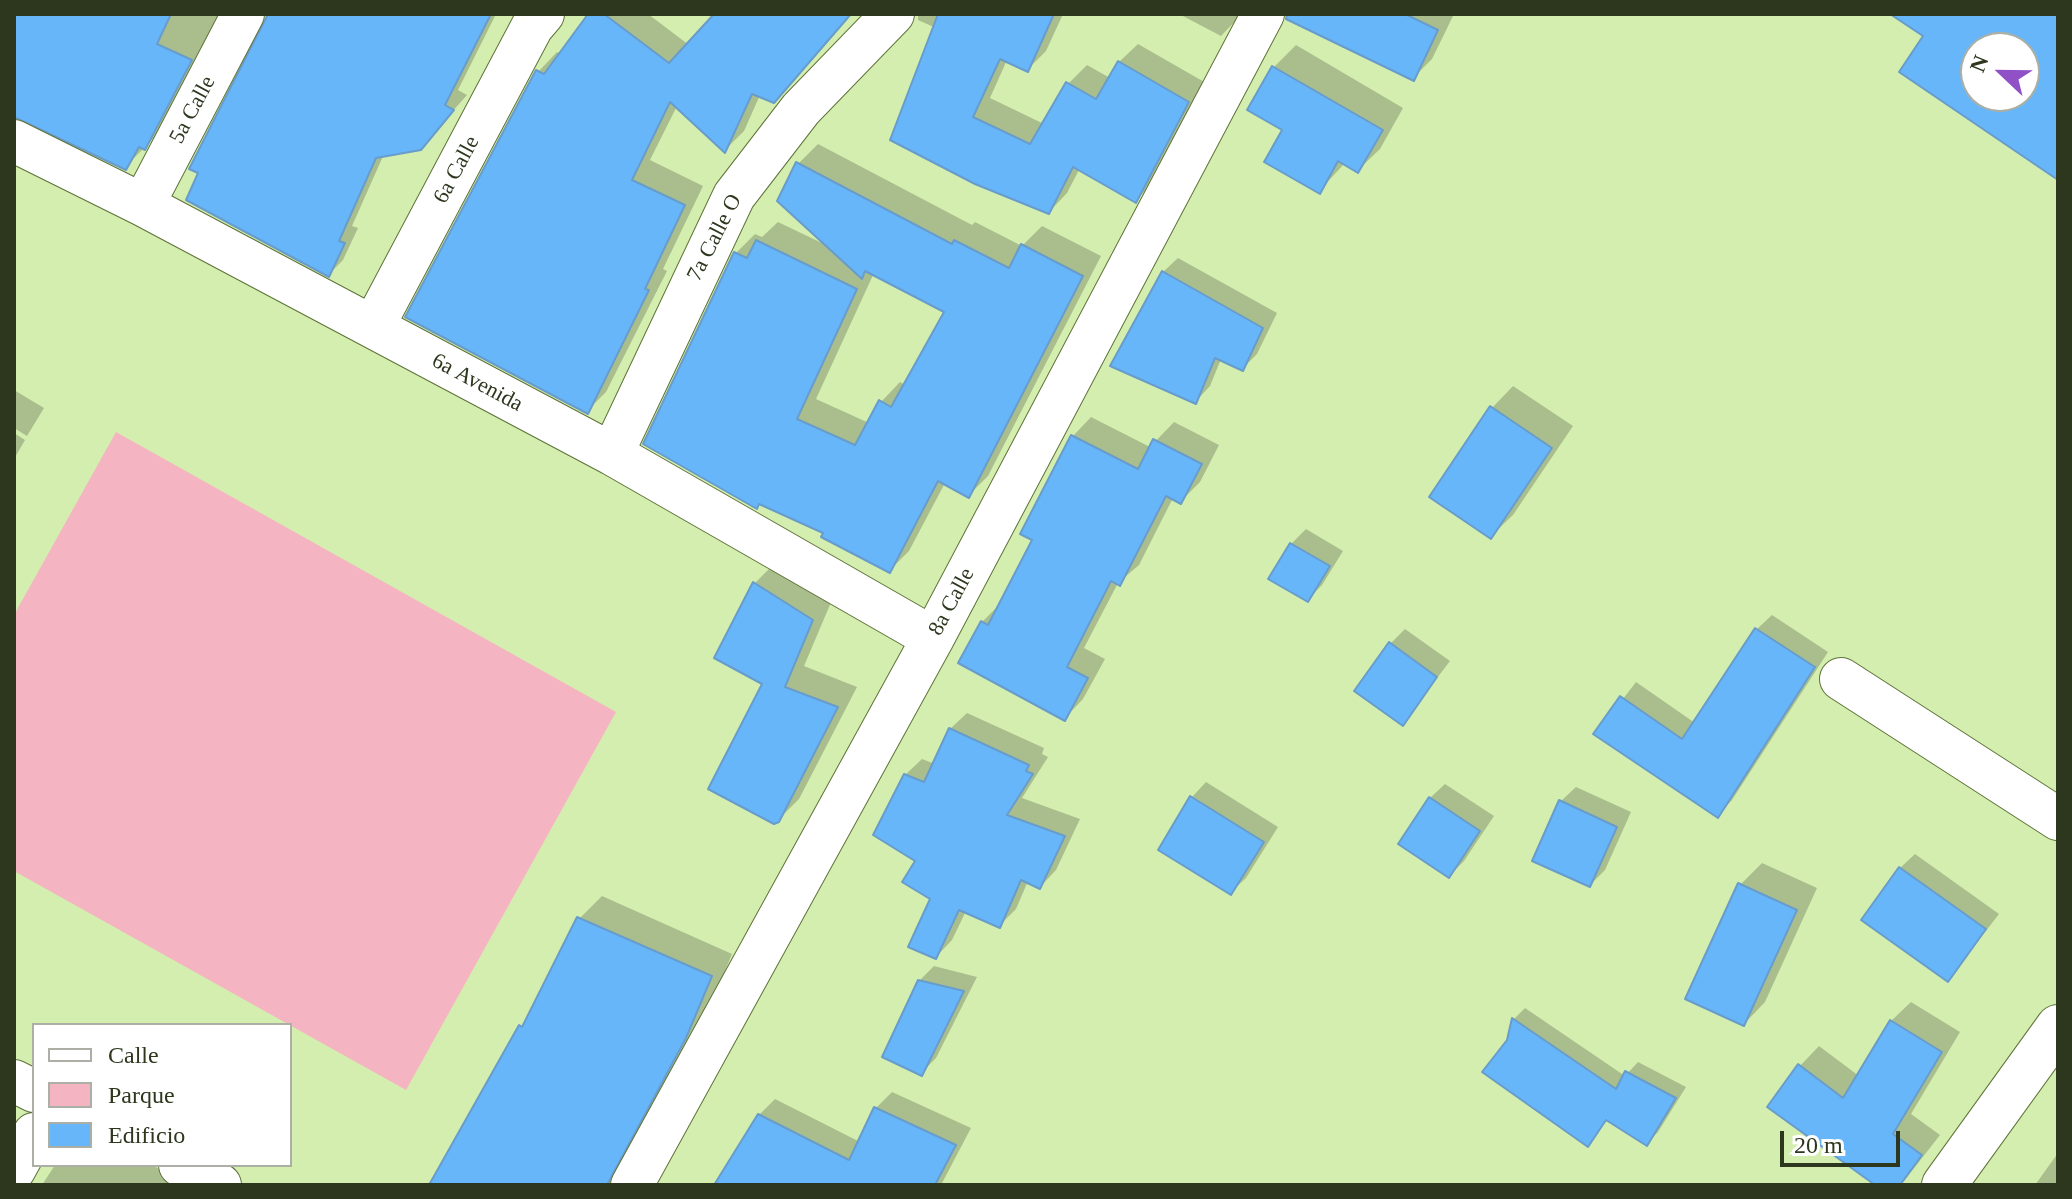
<!DOCTYPE html>
<html>
<head>
<meta charset="utf-8">
<style>
  body { margin:0 }
  #map { position:relative; width:2072px; height:1199px; overflow:hidden; background:#d4eeaf; font-family:"Times New Roman",serif }
  canvas { display:block }
  .frame { position:absolute; inset:0; border:16px solid #2d371e; pointer-events:none }
  .legend { position:absolute; left:32px; top:1023px; width:260px; height:144px; box-sizing:border-box; background:#fff; border:2px solid #abafa5; margin:0; padding:10px 14px; list-style:none; font-size:24px; color:#2d371e }
  .legend li { display:flex; align-items:center; gap:16px; height:40px }
  .legend b { width:40px; border:2px solid #abafa5 }
  .north { position:absolute; left:1960px; top:32px; width:80px; height:80px; box-sizing:border-box; background:#fff; border:2px solid #abafa5; border-radius:50%; rotate:292deg; font-size:22px; font-weight:700; line-height:32px; text-align:center; color:#2d371e }
  .north::after { content:''; display:block; margin:auto; width:28px; height:36px; background:#9051c7; clip-path:polygon(50% 0,100% 100%,50% 72%,0 100%) }
  .scale { position:absolute; left:1780px; top:1131px; width:120px; height:36px; box-sizing:border-box; border:4px solid #2d371e; border-top:0; padding-left:10px; font-size:24px; line-height:28px; white-space:nowrap; color:#2d371e; -webkit-text-stroke:6px #fff; paint-order:stroke }
</style>
</head>
<body>
<div id="map">
<canvas width="2072" height="1199"></canvas>
<div class="frame"></div>
<ul class="legend">
<li><b style="height:10px;background:#fff"></b>Calle</li>
<li><b style="height:22px;background:#f4b4c1"></b>Parque</li>
<li><b style="height:22px;background:#67b6fa"></b>Edificio</li>
</ul>
<div class="north">N</div>
<div class="scale">20 m</div>
</div>
<script>
const context = document.querySelector('canvas').getContext('2d');
context.lineJoin = 'round';
function fillPath(path, color) { context.fillStyle = color; context.fill(path, 'evenodd'); }
const shape = rows => new Path2D(rows.map(r => 'M' + r).join(''));
function strokePath(path, color, width, dash) { context.strokeStyle = color; context.lineWidth = width; context.lineCap = dash ? 'butt' : 'round'; context.setLineDash(dash || []); context.stroke(path); }
function label(font, color, halo, rows, align = 'center') {
  context.font = font + ' "Times New Roman",serif'; context.lineWidth = 6; context.setLineDash([]); context.textBaseline = 'middle'; context.strokeStyle = halo; context.fillStyle = color; for (const [text, x, y, turn = 0] of rows) {
    context.save(); context.translate(x, y); context.rotate((+turn || 0) * Math.PI / 180); context.textAlign = isNaN(turn) ? turn : align; if (halo) context.strokeText(text, 0, 0); context.fillText(text, 0, 0); context.restore();
  }
}
const green = shape([
  [116,432,616,712,406,1090,14,871,14,615]
]);
const shadow = shape([
  [14,14,222,14,165,127,125,167,14,115],
  [269,14,496,14,458,90,467,95,420,148,384,154,352,226,358,228,343,260,329,274],
  [591,14,648,14,689,45,717,14,851,14,793,81,760,95,744,131,725,150,677,106,650,160,703,186,663,269,667,271,606,392,587,411,538,72,557,52,561,54],
  [918,14,1063,14,1046,51,1028,69,1007,60,990,98,1044,124,1068,84,1087,65,1110,78,1119,62,1138,44,1206,83,1154,182,1136,200,1080,168,1067,193,1049,212,988,187,936,28,918,20],
  [1179,14,1242,14,1221,36],
  [1305,14,1454,14,1432,59,1413,78],
  [1296,45,1403,108,1380,149,1358,170,1345,163,1319,191,1285,130,1250,109,1274,67],
  [818,144,972,225,975,222,1022,246,1042,226,1101,256,988,476,969,495,945,483,909,551,889,571,826,532,761,503,756,507,736,253,755,234,762,237,778,222,826,245,798,164],
  [874,273,946,311,905,385,900,382,881,402,869,423,816,399],
  [1178,258,1277,313,1257,354,1243,368,1221,359,1210,386,1196,401,1163,272],
  [1513,386,1573,426,1513,515,1491,536,1492,408],
  [14,390,44,408,27,436,14,428],
  [1091,417,1150,447,1174,422,1219,445,1200,482,1181,501,1173,498,1139,565,1118,583,1084,648,1105,659,1083,699,1065,718,982,622,1001,603,1035,540,1073,436],
  [14,433,25,440,14,459],
  [1306,529,1343,551,1322,585,1308,599,1291,544],
  [775,563,832,600,804,666,857,687,799,799,778,820,755,583],
  [1772,615,1828,652,1732,800,1718,815,1596,734,1636,682,1695,723,1757,629],
  [1405,629,1450,661,1403,723,1391,643],
  [967,713,1044,748,1042,754,1048,757,1022,798,1080,819,1056,870,1040,887,1028,881,1016,909,999,926,966,911,952,940,936,957,932,898,918,860,905,775,922,759,935,764,950,729],
  [1206,782,1278,827,1246,878,1231,892,1160,849,1192,797],
  [1445,784,1494,816,1464,861,1449,876,1430,798],
  [1576,787,1631,812,1605,870,1590,885,1561,801],
  [1915,854,1999,914,1948,980,1900,868],
  [1762,863,1817,888,1765,1002,1744,1024,1740,885],
  [602,896,732,954,707,1014,615,1185,428,1185,528,1018,580,918],
  [934,966,977,977,936,1058,921,1073,919,981],
  [1911,1002,1960,1032,1911,1114,1940,1135,1901,1185,1878,1185,1800,1066,1819,1046,1859,1076,1891,1021],
  [1525,1008,1625,1076,1638,1062,1686,1087,1658,1132,1647,1143,1608,1119,1588,1144,1509,1041,1514,1019],
  [892,1092,971,1128,941,1185,718,1185,759,1115,775,1099,860,1142,876,1108],
  [2058,1153,2058,1185,2035,1185],
  [55,1165,153,1165,181,1185,42,1185]
]);
const building = shape([
  [14,14,171,14,157,44,192,60,145,150,139,147,126,170,14,117,14,14],
  [268,14,491,14,445,105,454,110,421,150,376,158,339,241,345,243,329,277,186,200,198,173,189,169,268,14],
  [588,14,604,14,669,63,714,14,851,14,774,103,752,94,725,153,670,102,632,180,685,205,645,289,649,290,588,414,405,317,536,70,544,74,588,14],
  [938,14,1054,14,1028,72,1000,59,973,117,1030,144,1066,82,1096,99,1118,61,1189,102,1136,203,1073,167,1049,214,975,184,890,140,938,14],
  [1287,14,1405,14,1438,30,1414,81,1286,19,1287,14],
  [1890,14,2058,14,2058,180,1899,72,1923,36,1890,14],
  [1976,48,2024,48,2024,96,1976,96,1976,48],
  [1272,66,1383,130,1358,173,1338,161,1320,194,1264,162,1282,130,1247,110,1272,66],
  [796,162,952,244,954,240,1009,268,1021,244,1083,276,969,498,938,481,890,573,821,537,823,533,759,504,757,509,643,444,734,252,747,258,756,240,857,289,797,419,855,445,879,400,891,407,944,312,865,271,862,279,777,201,796,162],
  [1162,271,1263,328,1243,371,1215,358,1196,404,1110,366,1162,271],
  [1490,406,1552,448,1491,539,1429,497,1490,406],
  [1071,435,1138,469,1153,439,1202,464,1181,504,1166,496,1120,586,1111,581,1067,667,1088,678,1065,721,958,663,981,621,988,625,1032,540,1020,534,1071,435],
  [1290,543,1330,566,1308,602,1268,579,1290,543],
  [753,582,813,620,785,687,838,707,779,822,774,824,708,789,762,684,714,658,753,582],
  [1755,628,1815,667,1718,818,1593,734,1620,696,1682,739,1755,628],
  [1389,642,1437,677,1403,726,1354,691,1389,642],
  [949,728,1029,765,1026,771,1033,774,1007,815,1065,836,1040,889,1021,880,1000,928,959,910,936,959,908,947,930,899,902,882,915,861,873,835,904,774,924,782,949,728],
  [1190,796,1264,842,1231,895,1158,850,1190,796],
  [1429,797,1480,831,1449,878,1398,844,1429,797],
  [1559,800,1617,827,1590,887,1532,861,1559,800],
  [1899,867,1986,929,1948,982,1861,920,1899,867],
  [1738,883,1797,910,1744,1026,1685,999,1738,883],
  [577,917,712,976,686,1038,607,1185,429,1185,519,1025,522,1027,577,917],
  [918,980,964,991,922,1076,882,1057,918,980],
  [1512,1018,1616,1089,1625,1071,1676,1098,1647,1146,1606,1120,1588,1147,1482,1072,1507,1040,1512,1018],
  [1890,1020,1942,1052,1893,1134,1922,1155,1900,1185,1875,1185,1767,1107,1798,1064,1843,1098,1890,1020],
  [874,1107,956,1145,935,1185,714,1185,758,1114,849,1160,874,1107]
]);
const minor = shape([
  [14,141,143,205,612,454,933,638],
  [143,205,243,14],
  [373,327,532,27,543,14],
  [612,454,734,196,801,109,893,14],
  [1841,679,2058,819],
  [14,1081,34,1091],
  [180,1165,220,1185],
  [14,1170,34,1134],
  [632,1185,933,638,1263,14]
]);
const tertiary = shape([
  [1944,1185,2058,1027]
]);
const streetNames = [
  ["5a Calle",193,110,-62],
  ["6a Calle",457,170,-62],
  ["7a Calle O",715,238,-63],
  ["6a Avenida",477,383,28],
  ["8a Calle",952,602,-62]
];
fillPath(green, '#f4b4c1');
fillPath(shadow, '#0003');
fillPath(building, '#67b6fa');
strokePath(building, '#689cca', 2);
strokePath(minor, '#5e7339', 44);
strokePath(tertiary, '#5e7339', 46);
strokePath(minor, '#fff', 42);
strokePath(tertiary, '#fff', 44);
label('22px', '#2d371e', '#fff', streetNames);
</script>
</body>
</html>
